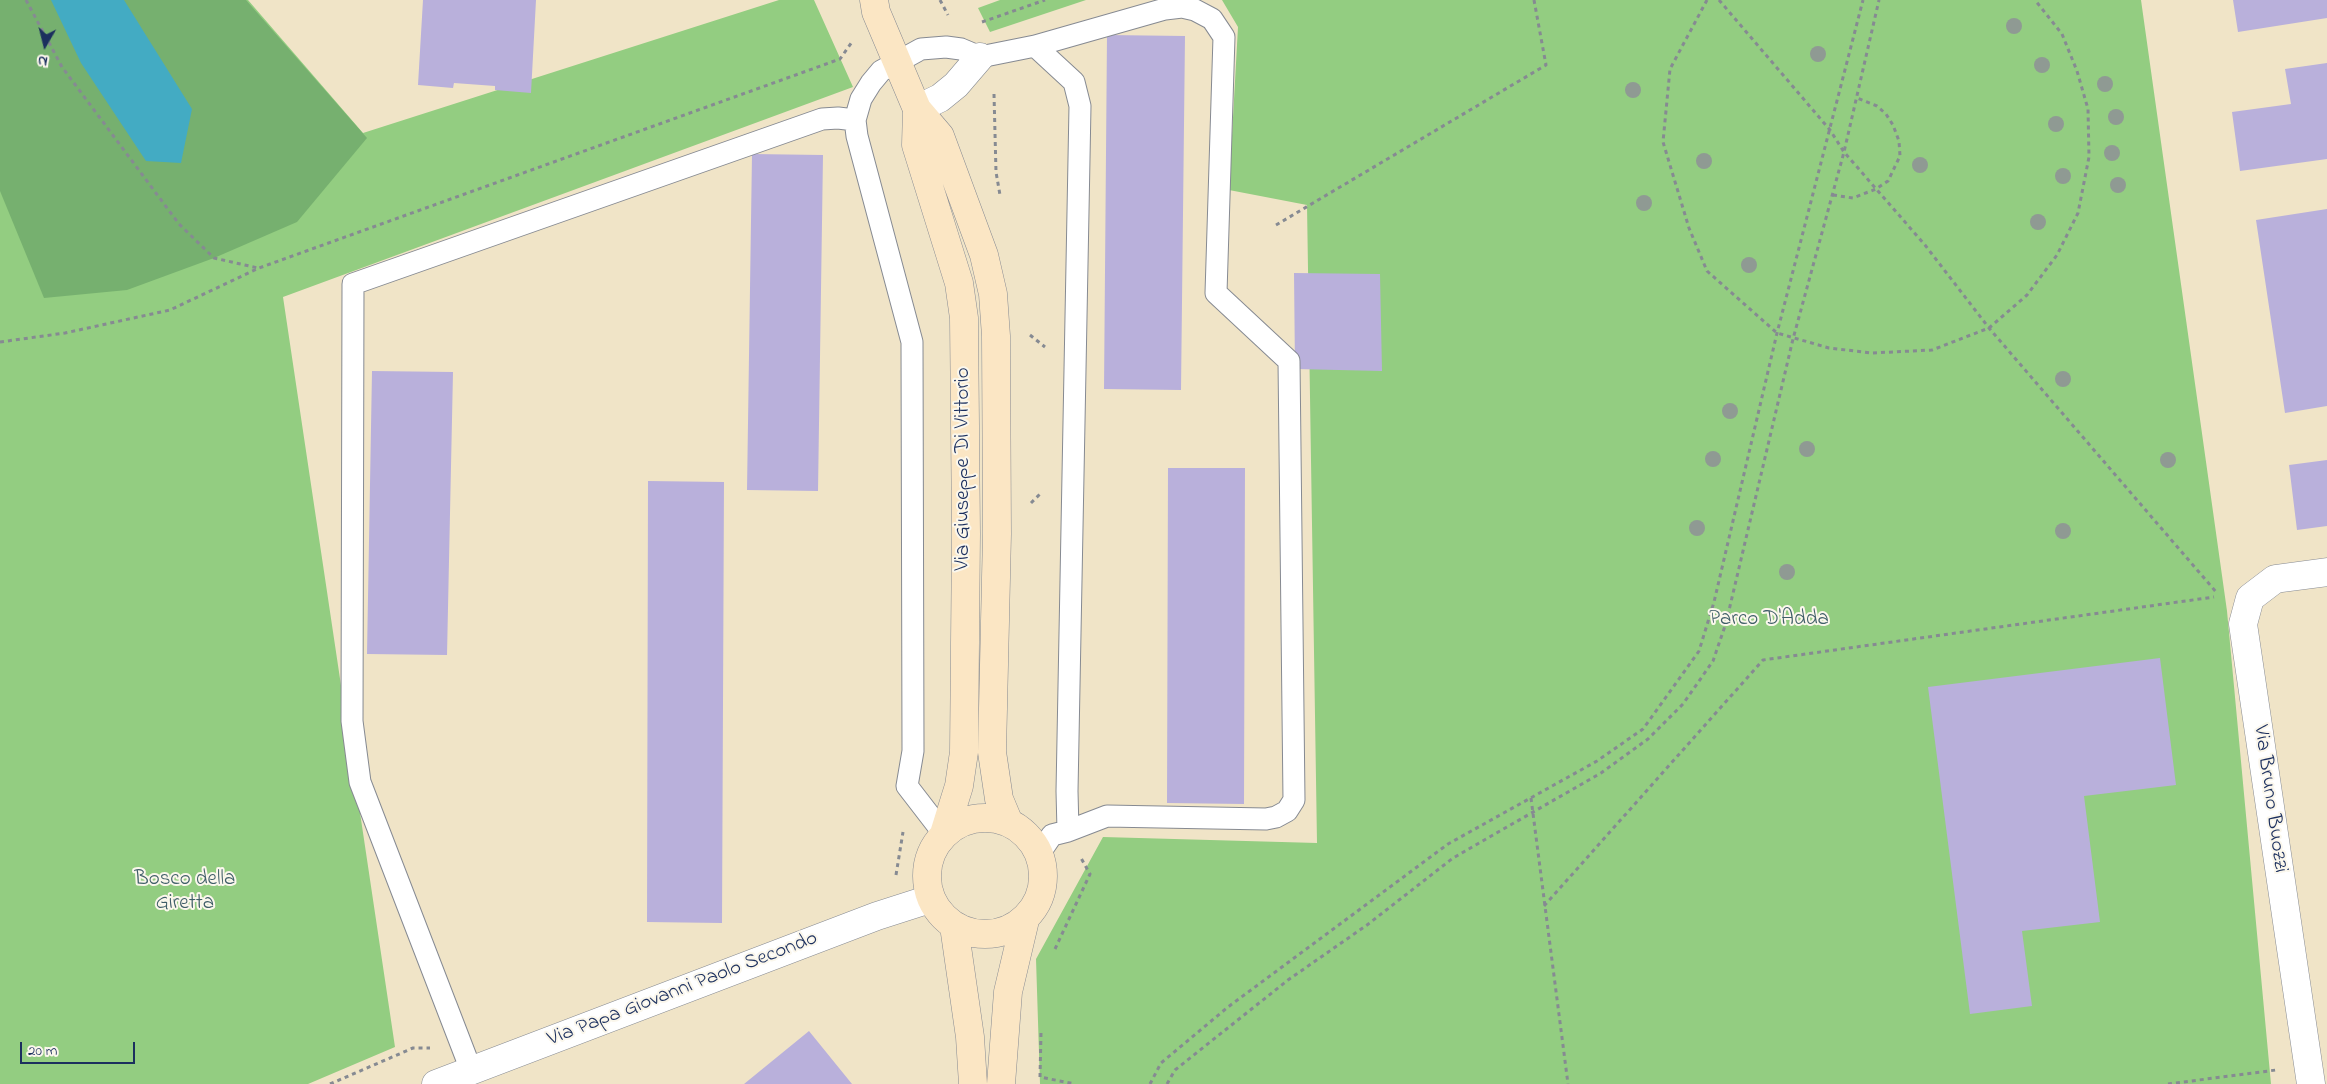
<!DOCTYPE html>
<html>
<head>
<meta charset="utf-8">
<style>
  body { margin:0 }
  #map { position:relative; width:2327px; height:1084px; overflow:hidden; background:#f0e4c7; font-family:"Indie Flower",sans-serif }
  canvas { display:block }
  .north { position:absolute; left:20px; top:20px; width:50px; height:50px; -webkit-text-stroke:4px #fbf7ec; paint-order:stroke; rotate:188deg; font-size:14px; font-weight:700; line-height:20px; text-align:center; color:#1b2f5e }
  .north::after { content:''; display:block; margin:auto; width:18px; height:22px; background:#1b2f5e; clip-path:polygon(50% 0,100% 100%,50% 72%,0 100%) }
  .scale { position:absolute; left:20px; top:1042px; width:115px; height:22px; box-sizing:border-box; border:2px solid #1b2f5e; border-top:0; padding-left:6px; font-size:15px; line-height:18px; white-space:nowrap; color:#1b2f5e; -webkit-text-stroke:4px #fbf7ec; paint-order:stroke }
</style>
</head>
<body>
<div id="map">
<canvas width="2327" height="1084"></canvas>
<div class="north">N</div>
<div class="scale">20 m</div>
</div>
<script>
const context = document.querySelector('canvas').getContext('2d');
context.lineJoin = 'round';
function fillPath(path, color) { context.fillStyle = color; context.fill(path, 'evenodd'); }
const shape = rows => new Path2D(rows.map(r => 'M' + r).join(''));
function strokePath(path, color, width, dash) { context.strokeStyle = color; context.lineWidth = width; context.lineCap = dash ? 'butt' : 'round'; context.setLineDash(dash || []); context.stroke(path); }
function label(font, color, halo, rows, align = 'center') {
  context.font = font + ' "Indie Flower",sans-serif'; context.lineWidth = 4; context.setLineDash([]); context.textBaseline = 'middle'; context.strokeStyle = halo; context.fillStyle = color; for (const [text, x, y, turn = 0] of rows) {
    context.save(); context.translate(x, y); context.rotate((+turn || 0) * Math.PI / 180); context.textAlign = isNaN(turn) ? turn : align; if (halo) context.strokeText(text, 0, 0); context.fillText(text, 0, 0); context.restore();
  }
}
const green = shape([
  [0,0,248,0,363,133,779,0,814,0,853,87,283,297,395,1047,308,1084,0,1084],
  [1000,0,1086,0,990,32,978,8],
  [1222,0,2141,0,2227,611,2271,1084,1040,1084,1036,959,1103,837,1317,843,1307,205,1229,190,1238,27]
]);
const forest = shape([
  [0,0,246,0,367,138,297,222,214,258,127,290,44,298,0,191]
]);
const water = shape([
  [51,0,124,0,192,109,181,163,146,161,81,63]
]);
const building = shape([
  [423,0,536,0,531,93,495,90,495,86,454,83,453,88,418,85],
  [2233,0,2327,0,2327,18,2238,32],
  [1107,35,1185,36,1181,390,1104,389],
  [2327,63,2327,159,2240,171,2232,112,2291,104,2285,69],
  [752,154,823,155,818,491,747,490],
  [2327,209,2327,406,2285,413,2256,220],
  [1294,273,1380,274,1382,371,1295,369],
  [372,371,453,372,447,655,367,654],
  [2327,460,2327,526,2297,530,2289,465],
  [1168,468,1245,468,1244,804,1167,803],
  [648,481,724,482,722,923,647,922],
  [2160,658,2176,785,2084,796,2100,922,2022,931,2032,1006,1970,1014,1928,687],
  [809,1031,852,1084,744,1084]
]);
const path = shape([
  [26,0,62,67,179,224,214,258,258,268],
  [940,0,948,15],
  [1707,0,1670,69,1663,142,1689,228,1707,271,1777,333,1829,348,1872,353,1932,350,1989,328,2027,295,2057,255,2078,213,2089,157,2088,109,2077,71,2062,34,2035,0],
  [1719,0,1830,130,1844,152,1925,245,1989,328,2217,593],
  [982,22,1045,0],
  [994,94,996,172,1000,195],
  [1833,195,1853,198,1876,189,1888,181,1900,156,1899,141,1893,125,1886,114,1877,106,1857,98],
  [1276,225,1546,65,1534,0],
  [1030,335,1045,347],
  [0,342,65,333,170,310,259,268,840,59,852,42],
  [1031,503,1041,493],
  [1531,798,1568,1084],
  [896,875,903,832],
  [1544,906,1763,660,2214,597],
  [1055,949,1090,874,1081,858],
  [1041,1033,1040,1077,1075,1084],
  [330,1084,413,1048,430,1048],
  [1150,1084,1161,1063,1228,1007,1448,844,1597,761,1643,729,1699,651,1714,602,1777,333,1863,0],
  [1167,1084,1175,1070,1288,980,1367,925,1453,858,1601,773,1648,739,1683,704,1713,661,1726,623,1793,339,1844,152,1879,0],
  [2168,1084,2276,1070]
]);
const lane = shape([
  [1035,46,1165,9,1182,7,1195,10,1212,19,1224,37,1216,293,1289,361,1294,800,1287,811,1276,817,1266,819,1107,816,1068,831],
  [944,834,907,786,913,751,912,342,857,136,855,120,861,99,871,83,881,71,921,49,946,47,961,49,980,57,1035,46,1074,82,1080,106,1067,791,1068,831,1052,835,1039,854],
  [471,1070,360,782,352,721,353,284,822,119,838,118,855,120]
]);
const street = shape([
  [917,109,940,98,956,85,980,57],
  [436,1084,877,916,930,899],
  [2311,1084,2243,624,2250,598,2275,579,2327,572]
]);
const secondary = shape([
  [874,0,876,12,917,109,940,136,984,255,993,294,996,336,997,534,992,752,999,799,1009,823],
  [917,109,916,145,959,283,964,318,966,534,964,752,959,786,944,834],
  '927 876a58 58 0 1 1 116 0a58 58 0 1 1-116 0Z',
  [954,926,970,1037,973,1084],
  [1001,1084,1008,992,1025,920]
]);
const trees = [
  [2014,26],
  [1818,54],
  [2042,65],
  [2105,84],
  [1633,90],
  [2116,117],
  [2056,124],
  [2112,153],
  [1704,161],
  [1920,165],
  [2063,176],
  [2118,185],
  [1644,203],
  [2038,222],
  [1749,265],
  [2063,379],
  [1730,411],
  [1807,449],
  [1713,459],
  [2168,460],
  [1697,528],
  [2063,531],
  [1787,572]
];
const streetNames = [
  ["Via Giuseppe Di Vittorio",965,469,-90],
  ["Via Bruno Buozzi",2269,799,82],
  ["Via Papa Giovanni Paolo Secondo",683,990,-21]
];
const parkNames = [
  ["Parco D'Adda",1769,621],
  ["Bosco della",185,881],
  ["Giretta",185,905]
];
fillPath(green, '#93cd81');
fillPath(forest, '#76b06f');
fillPath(water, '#43abc3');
fillPath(building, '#b9b0db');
strokePath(lane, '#868a92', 23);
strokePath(street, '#868a92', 29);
strokePath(secondary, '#868a92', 29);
strokePath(path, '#868a92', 3, [4, 4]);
strokePath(lane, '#fff', 21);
strokePath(street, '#fff', 28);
strokePath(secondary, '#fbe6c4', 28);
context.fillStyle = '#8f9a93';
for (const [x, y] of trees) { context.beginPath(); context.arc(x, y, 8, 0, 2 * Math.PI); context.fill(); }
label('21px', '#1b2f5e', '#fbf7ec', streetNames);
label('21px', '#3f5e68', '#fbf7ec', parkNames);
</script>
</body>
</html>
